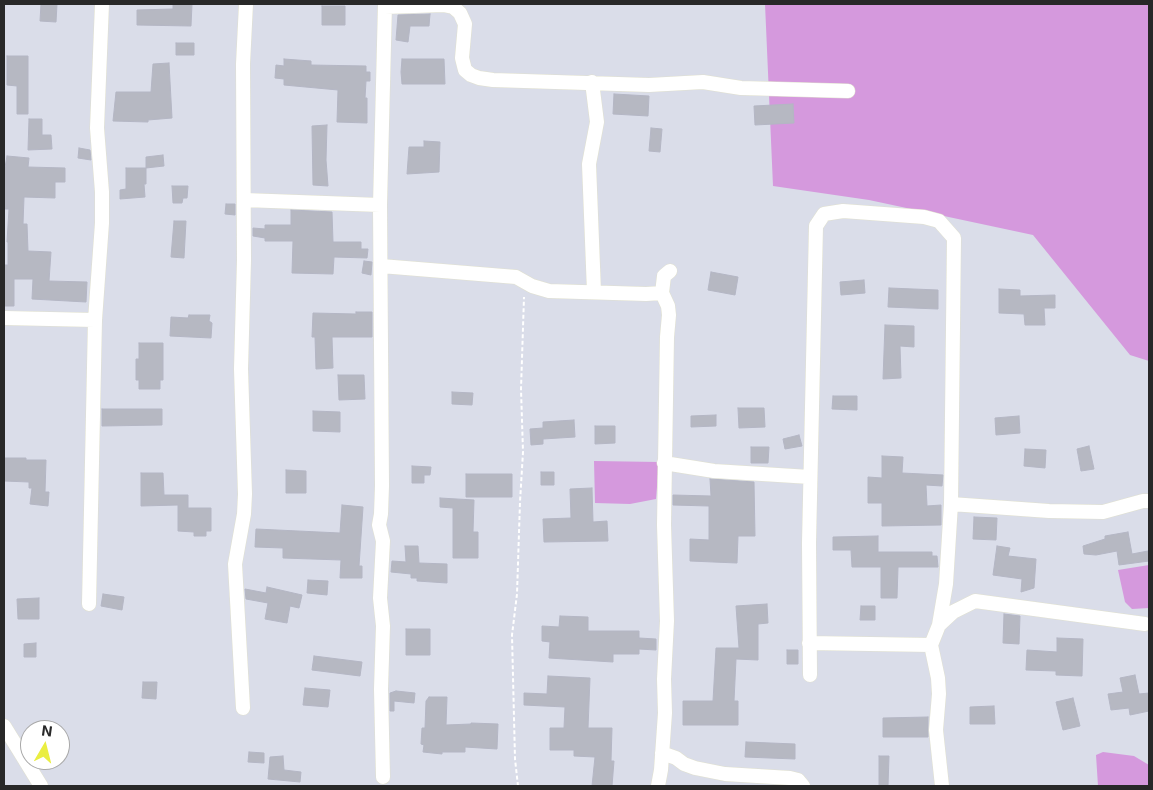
<!DOCTYPE html>
<html>
<head>
<meta charset="utf-8">
<style>
  body { margin:0 }
  #map { position:relative; width:1153px; height:790px; overflow:hidden; background:#dadde9; font-family:Inter,sans-serif }
  canvas { display:block }
  .frame { position:absolute; inset:0; border:5px solid #282828; pointer-events:none }
  .north { position:absolute; left:20px; top:720px; width:50px; height:50px; box-sizing:border-box; background:#fff; border:1px solid #a9a9a9; border-radius:50%; rotate:8deg; font-size:14px; font-weight:700; line-height:20px; text-align:center; color:#282828 }
  .north::after { content:''; display:block; margin:auto; width:18px; height:22px; background:#eaee42; clip-path:polygon(50% 0,100% 100%,50% 72%,0 100%) }
</style>
</head>
<body>
<div id="map">
<canvas width="1153" height="790"></canvas>
<div class="frame"></div>
<div class="north">N</div>
</div>
<script>
const context = document.querySelector('canvas').getContext('2d');
context.lineJoin = 'round';
function fillPath(path, color) { context.fillStyle = color; context.fill(path, 'evenodd'); }
const shape = rows => new Path2D(rows.map(r => 'M' + r).join(''));
function strokePath(path, color, width, dash) { context.strokeStyle = color; context.lineWidth = width; context.lineCap = dash ? 'butt' : 'round'; context.setLineDash(dash || []); context.stroke(path); }
const green = shape([
  [765,4,1149,4,1149,361,1130,355,1033,235,869,200,773,186],
  [594,461,659,462,656,499,630,504,595,503],
  [1149,565,1149,608,1132,609,1125,602,1118,570],
  [1103,752,1134,756,1149,765,1148,786,1098,786,1096,755]
]);
const building = shape([
  [41,4,57,4,56,22,40,21,41,4],
  [173,4,192,4,191,26,137,25,137,10,173,9,173,4],
  [322,6,345,6,345,25,322,25,322,6],
  [430,14,429,26,410,26,408,42,396,40,398,15,430,14],
  [176,43,194,43,194,55,176,55,176,43],
  [7,56,28,56,28,114,17,114,17,86,7,85,7,56],
  [284,59,311,61,311,65,366,66,366,72,370,72,370,81,366,81,365,98,367,98,367,123,337,122,338,90,284,85,284,79,275,78,276,65,284,66,284,59],
  [402,59,444,59,445,84,402,84,401,72,402,59],
  [169,63,172,118,148,120,148,122,113,121,116,92,151,92,153,64,169,63],
  [614,94,649,96,648,116,613,114,614,94],
  [793,104,794,123,755,125,754,106,793,104],
  [29,119,42,119,42,135,51,135,52,149,28,150,29,119],
  [327,125,326,160,328,186,313,185,312,126,327,125],
  [651,128,662,129,660,152,649,151,651,128],
  [424,141,440,142,439,172,407,174,409,147,424,147,424,141],
  [79,148,90,150,91,160,78,158,79,148],
  [163,155,164,166,146,168,146,157,163,155],
  [7,156,29,158,28,167,65,168,65,182,55,182,55,198,24,197,23,224,27,224,28,251,51,252,49,281,87,282,86,302,32,299,33,279,14,279,14,306,4,306,4,265,8,265,8,242,7,242,9,209,4,209,4,173,7,156],
  [126,168,146,168,146,184,144,184,145,197,120,199,120,190,126,189,126,168],
  [172,186,188,186,187,198,183,198,182,203,173,203,172,186],
  [226,204,235,204,235,215,225,214,226,204],
  [291,210,332,212,333,242,361,242,361,249,368,249,367,258,334,257,333,274,292,273,293,241,265,241,265,238,253,236,253,228,265,229,265,225,291,225,291,210],
  [174,221,186,221,184,258,171,257,174,221],
  [364,261,372,262,371,275,362,273,364,261],
  [711,272,738,277,735,295,708,290,711,272],
  [864,280,865,293,841,295,840,282,864,280],
  [889,288,938,290,938,309,888,307,889,288],
  [999,289,1020,290,1020,296,1055,295,1055,308,1044,308,1045,325,1025,325,1024,314,999,313,999,289],
  [356,312,372,312,372,337,332,337,333,368,316,369,315,337,312,337,313,313,356,314,356,312],
  [189,315,210,315,209,321,212,323,211,338,170,336,171,317,188,318,189,315],
  [885,325,914,326,914,347,900,346,901,378,883,379,885,325],
  [139,343,163,343,163,380,160,380,160,389,139,389,139,380,136,380,136,359,139,359,139,343],
  [338,375,364,375,365,399,339,400,338,375],
  [452,392,473,393,472,405,452,404,452,392],
  [833,396,857,396,857,410,832,409,833,396],
  [738,408,764,408,765,427,739,428,738,408],
  [102,409,162,409,162,425,102,426,102,409],
  [313,411,340,412,340,432,313,431,313,411],
  [716,415,716,426,691,427,691,416,716,415],
  [1019,416,1020,433,996,435,995,418,1019,416],
  [574,420,575,437,543,439,543,444,531,445,530,429,543,428,543,422,574,420],
  [595,426,615,426,615,443,595,444,595,426],
  [799,435,802,446,785,449,783,439,799,435],
  [1089,446,1094,469,1081,471,1077,449,1089,446],
  [751,447,769,447,768,463,751,463,751,447],
  [1025,449,1046,450,1045,468,1024,466,1025,449],
  [882,456,903,457,902,473,943,475,942,486,926,485,927,506,941,505,941,525,882,526,882,503,868,503,868,477,882,478,882,456],
  [4,458,26,458,26,460,46,460,45,492,49,492,48,506,30,504,32,488,29,488,29,482,4,481,4,458],
  [412,466,431,467,430,475,424,475,424,483,412,483,412,466],
  [286,470,306,471,306,493,286,493,286,470],
  [541,472,554,472,554,485,541,485,541,472],
  [141,473,163,473,164,495,188,495,188,508,211,508,211,531,206,531,206,536,194,536,194,532,178,531,178,505,141,506,141,473],
  [466,474,512,474,512,497,466,497,466,474],
  [710,479,754,482,755,536,738,536,737,563,690,561,690,539,709,540,709,506,673,505,673,495,711,496,710,479],
  [592,488,593,522,607,521,608,541,544,542,543,519,571,518,570,489,592,488],
  [440,498,474,500,473,532,478,532,478,558,453,558,453,508,440,507,440,498],
  [342,505,363,507,359,566,362,566,362,578,340,578,341,560,283,558,283,548,255,547,256,529,340,533,342,505],
  [974,517,997,518,996,540,973,539,974,517],
  [1128,532,1132,554,1148,551,1149,561,1119,565,1117,551,1096,555,1084,554,1083,546,1105,539,1105,536,1128,532],
  [878,536,878,552,932,552,932,556,937,556,938,567,898,567,897,598,881,598,881,567,852,567,851,550,833,550,833,537,878,536],
  [405,546,418,546,419,563,447,564,447,583,417,581,417,578,411,578,411,574,391,572,392,561,406,562,405,546],
  [997,546,1010,548,1008,556,1036,559,1034,588,1021,592,1022,579,993,575,997,546],
  [308,580,328,581,327,595,307,593,308,580],
  [267,587,302,595,299,608,290,606,287,623,265,619,268,603,246,599,245,589,266,593,267,587],
  [103,594,124,597,122,610,101,606,103,594],
  [39,598,39,619,18,619,17,599,39,598],
  [767,604,768,623,758,624,758,660,736,659,734,701,738,701,738,725,683,725,683,701,713,701,716,648,739,648,736,606,767,604],
  [861,606,875,606,875,620,860,620,861,606],
  [1004,614,1020,616,1019,644,1003,643,1004,614],
  [560,616,588,617,588,631,639,631,639,638,656,639,656,650,639,649,639,654,613,654,613,662,549,658,550,642,542,641,542,626,559,627,560,616],
  [406,629,430,629,430,655,406,655,406,629],
  [1057,638,1083,639,1082,676,1056,675,1056,671,1026,670,1027,650,1057,652,1057,638],
  [36,643,36,657,24,657,24,644,36,643],
  [787,650,798,650,798,664,787,664,787,650],
  [314,656,362,662,360,676,312,670,314,656],
  [1135,675,1139,694,1149,693,1149,711,1130,715,1129,708,1111,710,1108,694,1123,692,1120,678,1135,675],
  [548,676,590,678,588,728,612,728,611,761,614,761,612,786,592,786,595,757,574,756,574,750,550,750,550,728,564,728,565,707,524,705,524,693,547,694,548,676],
  [143,682,157,682,156,699,142,698,143,682],
  [305,688,330,690,328,707,303,705,305,688],
  [396,691,415,693,414,703,394,701,394,711,390,711,390,693,396,691],
  [429,697,447,697,446,725,471,724,471,723,498,724,497,749,465,747,465,752,442,752,442,754,423,752,424,745,421,744,422,728,425,728,426,701,429,697],
  [1073,698,1080,726,1063,730,1056,702,1073,698],
  [994,706,995,724,970,724,970,707,994,706],
  [928,717,928,737,883,737,883,718,928,717],
  [746,742,795,744,795,759,745,757,746,742],
  [249,752,264,753,264,763,248,762,249,752],
  [283,756,284,770,301,772,300,782,268,779,270,757,283,756],
  [879,756,889,756,888,786,879,786,879,756]
]);
const path = shape([
  [518,786,515,759,512,635,517,594,520,502,523,452,521,389,524,297]
]);
const minor = shape([
  [385,7,443,5,453,7,460,13,465,24,462,58,465,70,471,75,479,78,493,80,649,85,703,82,741,88,848,91],
  [592,82,597,122,589,164,594,292],
  [244,200,380,205],
  [381,266,516,277,532,286,549,291,646,294,662,293],
  [4,318,95,320],
  [664,463,714,471,810,477],
  [951,504,1049,511,1103,512,1143,501,1149,501],
  [89,604,95,320,102,223,102,192,97,128,102,4],
  [939,625,953,612,975,601,1145,624],
  [809,643,931,645],
  [810,675,809,543,816,226,824,214,843,211,924,217,939,221,954,238,951,504,946,584,939,625,931,645,938,678,939,694,936,730,942,786],
  [243,708,235,564,244,514,245,494,241,369,244,260,243,64,246,4],
  [4,726,41,786],
  [662,753,676,758,684,764,695,768,725,774,790,778,798,780,803,786],
  [383,777,381,689,383,626,380,598,383,541,379,525,381,514,382,486,380,205,385,4],
  [658,786,661,770,665,713,664,679,667,621,664,525,667,337,669,315,668,306,662,293,664,276,670,271]
]);
fillPath(green, '#d599dd');
fillPath(building, '#b6b8c2');
strokePath(building, '#b4b6c4', 1);
strokePath(minor, '#e0e0cf', 15);
strokePath(path, '#fff', 2, [4, 2.5]);
strokePath(minor, '#fff', 14);
</script>
</body>
</html>
